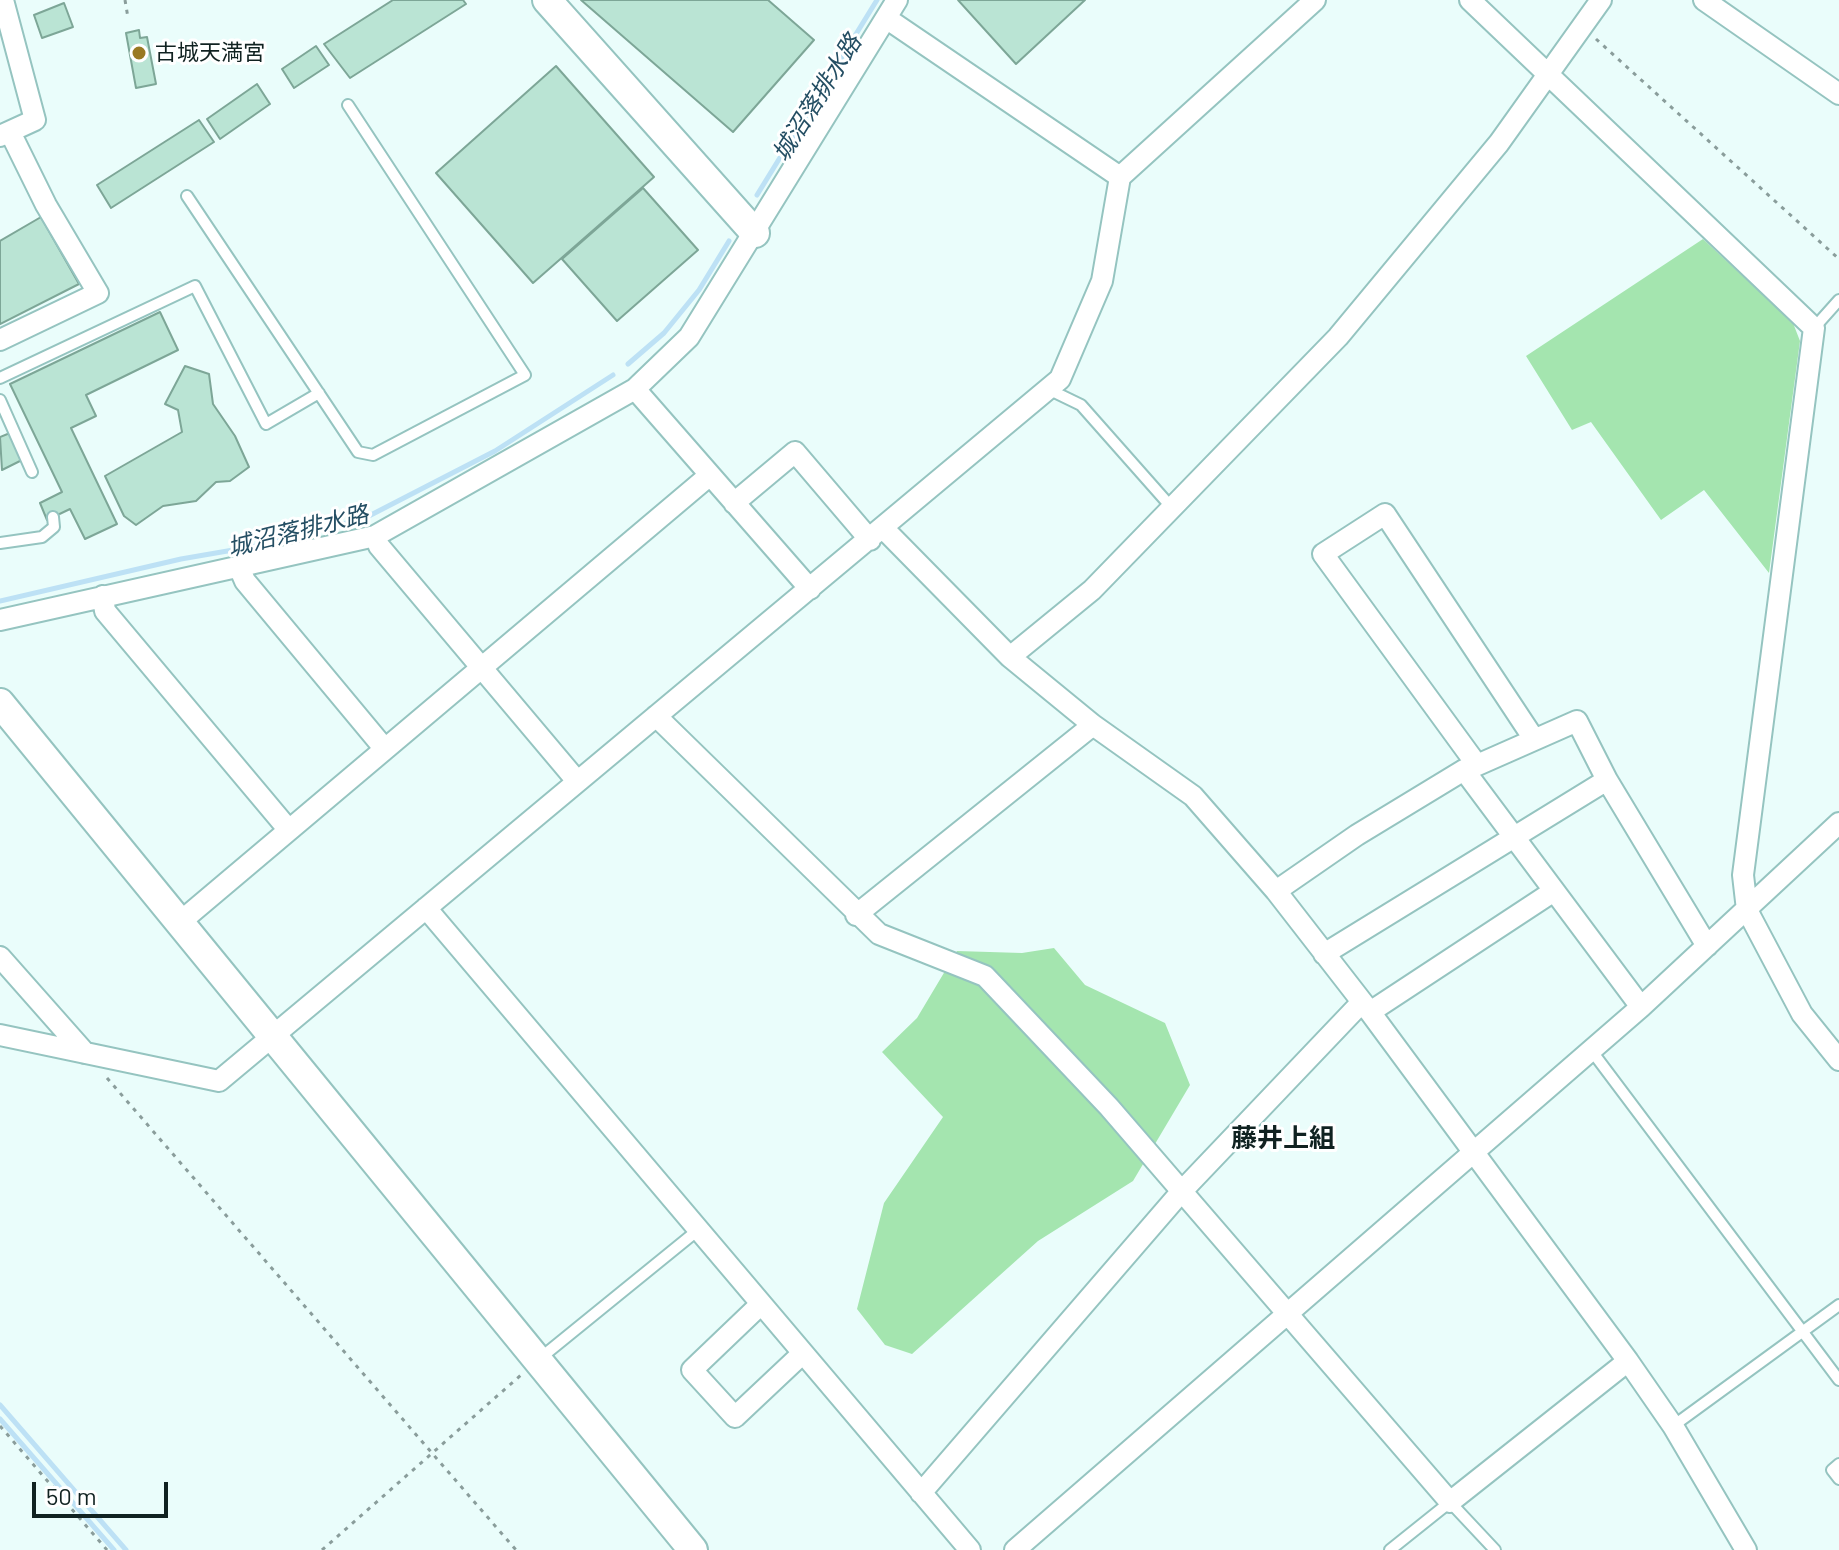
<!DOCTYPE html>
<html>
<head>
<meta charset="utf-8">
<style>
  body { margin:0 }
  #map { position:relative; width:1839px; height:1550px; overflow:hidden; background:#eafdfb; font-family:Barlow,sans-serif }
  canvas { display:block }
  .scale { position:absolute; left:32px; top:1482px; width:136px; height:36px; box-sizing:border-box; border:4px solid #102221; border-top:0; padding-left:10px; font-size:24px; line-height:28px; white-space:nowrap; color:#102221; -webkit-text-stroke:6px #fff; paint-order:stroke }
</style>
</head>
<body>
<div id="map">
<canvas width="1839" height="1550"></canvas>
<div class="scale">50 m</div>
</div>
<script>
const context = document.querySelector('canvas').getContext('2d');
context.lineJoin = 'round';
function fillPath(path, color) { context.fillStyle = color; context.fill(path, 'evenodd'); }
const shape = rows => new Path2D(rows.map(r => 'M' + r).join(''));
function strokePath(path, color, width, dash) { context.strokeStyle = color; context.lineWidth = width; context.lineCap = dash ? 'butt' : 'round'; context.setLineDash(dash || []); context.stroke(path); }
function label(font, color, halo, rows, align = 'center') {
  context.font = font + ' Barlow,"Noto Sans JP",sans-serif'; context.lineWidth = 6; context.setLineDash([]); context.textBaseline = 'middle'; context.strokeStyle = halo; context.fillStyle = color; for (const [text, x, y, turn = 0] of rows) {
    context.save(); context.translate(x, y); context.rotate((+turn || 0) * Math.PI / 180); context.textAlign = isNaN(turn) ? turn : align; if (halo) context.strokeText(text, 0, 0); context.fillText(text, 0, 0); context.restore();
  }
}
const green = shape([
  [1703,239,1793,323,1800,341,1769,573,1704,490,1661,520,1591,422,1572,430,1526,356],
  [1054,948,1085,985,1165,1023,1190,1085,1133,1181,1038,1241,912,1354,885,1345,857,1309,884,1203,943,1117,882,1052,917,1018,957,951,1022,953]
]);
const stream = shape([
  [757,195,877,0],
  [628,364,664,333,699,290,729,241],
  [0,601,181,559,268,544,365,518,495,451,613,375],
  [0,1405,126,1550],
  [0,1419,114,1550]
]);
const building = shape([
  [393,0,463,0,466,4,350,78,324,44,393,0],
  [581,0,768,0,814,40,733,132,581,0],
  [958,0,1085,0,1016,64,958,0],
  [64,3,73,27,42,38,34,15,64,3],
  [139,30,140,38,147,37,156,84,136,88,126,33,139,30],
  [316,46,329,65,294,88,282,69,316,46],
  [556,66,654,177,533,283,436,173,556,66],
  [257,84,270,104,220,139,207,119,257,84],
  [199,120,214,142,111,208,97,185,199,120],
  [643,188,698,250,617,321,562,259,643,188],
  [41,217,79,284,0,324,0,241,41,217],
  [160,312,178,350,86,395,96,416,71,428,117,524,85,539,70,509,47,520,40,503,62,492,10,384,160,312],
  [185,366,209,374,213,404,235,436,249,467,230,481,216,482,196,501,163,506,136,525,124,516,105,476,182,432,178,410,165,404,185,366],
  [10,433,22,460,2,470,0,437,10,433]
]);
const path = shape([
  [125,0,128,18],
  [1596,39,1839,259],
  [107,1078,516,1550],
  [0,1426,107,1550],
  [322,1550,521,1375]
]);
const lane = shape([
  [187,196,358,452,373,455,525,375,348,105],
  [1814,328,1839,300],
  [0,378,195,286,266,424,319,393],
  [1048,389,1081,405,1173,509],
  [0,400,32,472],
  [0,543,42,537,54,527,53,517],
  [1591,1050,1839,1380],
  [538,1360,698,1230],
  [1673,1426,1839,1305],
  [1839,1464,1832,1470,1839,1479],
  [1390,1550,1450,1502,1495,1550]
]);
const street = shape([
  [1470,0,1814,328,1743,875,1747,910,1802,1014,1839,1060],
  [1704,0,1839,94],
  [886,18,1120,177],
  [0,136,35,120,3,0],
  [0,340,98,293,46,205,10,132],
  [635,389,810,589],
  [734,503,795,452,870,540],
  [884,529,1010,657,1093,725,1193,796,1276,891,1357,835,1464,770,1641,1007],
  [375,536,379,546,577,781],
  [239,567,245,581,384,748],
  [103,596,105,611,288,829],
  [0,620,375,536,635,389,689,337,897,0],
  [1010,657,1092,590,1338,337,1499,143,1601,0],
  [656,716,879,934,985,976,1109,1107,1450,1502,1628,1361],
  [1477,765,1323,554,1385,514,1534,739],
  [1607,780,1707,946],
  [1276,891,1370,1012,1628,1361,1673,1426,1746,1550],
  [426,908,970,1550],
  [856,915,1093,725],
  [179,923,710,475],
  [1324,954,1607,780,1577,721,1466,770],
  [0,957,85,1053],
  [1370,1012,1554,891],
  [0,1035,219,1081,1060,379,1102,281,1120,177,1315,0],
  [761,1304,692,1370,735,1417,803,1353],
  [921,1493,1181,1192,1362,1002],
  [1015,1550,1641,1007,1839,823]
]);
const secondary = shape([
  [547,0,755,233],
  [0,703,693,1550]
]);
const markers = [
  [139,53,8,"#997922"]
];
const poiNames = [
  ["古城天満宮",155,53]
];
const waterNames = [
  ["城沼落排水路",817,98,-58],
  ["城沼落排水路",298,531,-14]
];
const quarterNames = [
  ["藤井上組",1283,1138]
];
fillPath(green, '#a4e5af');
strokePath(stream, '#bde1f5', 5);
fillPath(building, '#bae4d4');
strokePath(building, '#7da697', 2);
strokePath(lane, '#95c4c0', 14);
strokePath(street, '#95c4c0', 24);
strokePath(secondary, '#95c4c0', 32);
strokePath(path, '#8a9d9b', 3, [4, 6]);
strokePath(lane, '#fff', 10);
strokePath(street, '#fff', 20);
strokePath(secondary, '#fff', 28);
for (const [x, y, r, color] of markers) { const dot = new Path2D(); dot.arc(x, y, r, 0, 2 * Math.PI); context.fillStyle = color; context.fill(dot); strokePath(dot, '#fff', 3); }
label('22px', '#102221', '#fff', poiNames, 'left');
label('italic 24px', '#244e63', '#fff', waterNames);
label('bold 26px', '#102221', '#fff', quarterNames);
</script>
</body>
</html>
